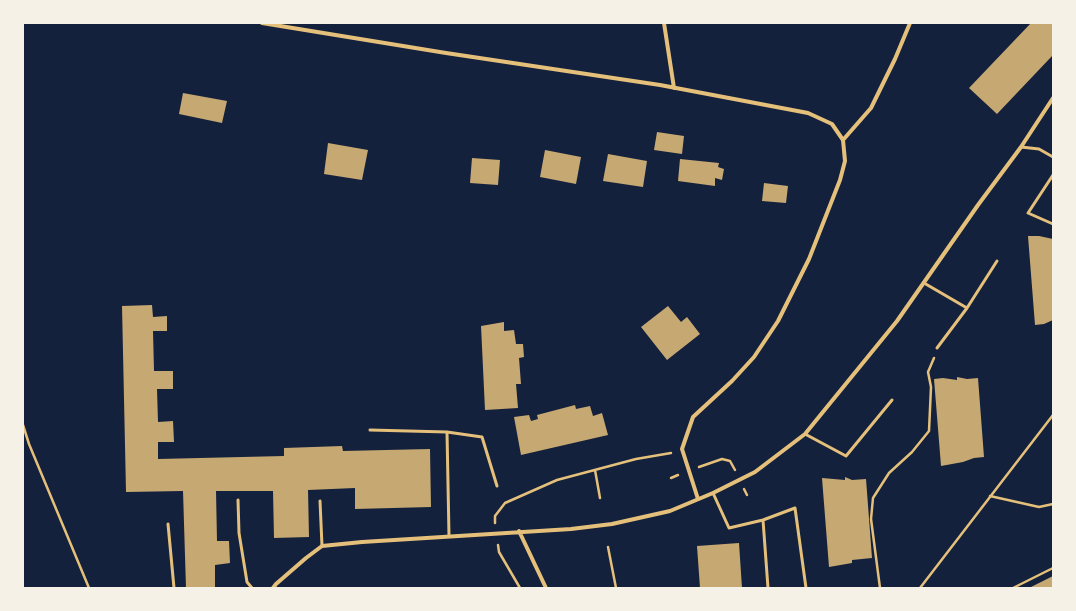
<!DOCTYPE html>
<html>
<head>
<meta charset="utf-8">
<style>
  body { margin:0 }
  #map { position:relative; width:1076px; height:611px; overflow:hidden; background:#14213d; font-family:"Space Grotesk",sans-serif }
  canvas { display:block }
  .frame { position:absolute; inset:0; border:24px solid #f6f1e7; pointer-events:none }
</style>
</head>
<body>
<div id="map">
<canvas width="1076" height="611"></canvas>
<div class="frame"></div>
</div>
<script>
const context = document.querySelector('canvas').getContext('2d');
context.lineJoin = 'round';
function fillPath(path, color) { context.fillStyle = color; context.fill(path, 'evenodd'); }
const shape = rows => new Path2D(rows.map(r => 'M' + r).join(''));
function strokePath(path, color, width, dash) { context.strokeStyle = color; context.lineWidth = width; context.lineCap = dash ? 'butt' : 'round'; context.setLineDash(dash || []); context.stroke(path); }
const building = shape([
  [1031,23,1053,23,1053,55,997,114,969,88],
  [183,93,227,101,222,123,179,114],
  [657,132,684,136,682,154,654,150],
  [328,143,368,150,362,180,324,174],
  [545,150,581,157,576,184,540,177],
  [608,154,647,161,643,187,603,181],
  [472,158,500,160,498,185,470,183],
  [680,159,719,163,718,167,724,169,722,180,715,178,715,186,678,181],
  [764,183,788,186,786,203,762,201],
  [1028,236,1039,236,1053,239,1053,320,1044,324,1035,325],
  [152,305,153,317,167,316,167,331,153,331,154,371,173,371,173,389,157,389,158,422,173,421,174,442,158,442,158,459,284,456,284,448,342,446,343,451,430,449,431,507,355,509,355,488,308,490,309,537,274,538,273,491,216,491,217,541,229,541,230,563,215,565,215,588,186,588,183,491,126,492,122,306],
  [668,306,681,322,687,317,700,334,667,360,641,327],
  [504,322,504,331,514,330,516,344,523,344,524,357,519,358,521,384,516,384,518,408,485,410,481,326],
  [957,377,967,379,978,378,984,457,974,458,963,462,941,466,934,379,943,378,957,380],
  [575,405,576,409,590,406,593,416,602,413,608,435,521,455,514,417,529,415,531,421,538,419,537,415],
  [845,477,852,480,866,479,872,558,852,560,852,563,829,567,822,478,845,480],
  [739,543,742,588,700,588,697,546],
  [1053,576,1053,588,1029,588]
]);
const path = shape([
  [23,425,29,444,89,588],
  [699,467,722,459,730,461,735,470],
  [595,470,600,498],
  [671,478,678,475],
  [744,489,747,495],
  [990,496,1039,507,1053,504],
  [495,523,495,516,505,503,557,480,636,459,671,453],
  [498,545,499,552,520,588],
  [608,547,616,588],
  [880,588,871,519,873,498,889,473,912,452,929,431,931,387,928,372,934,358],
  [920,588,1053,415],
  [1013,588,1053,568]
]);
const service = shape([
  [1021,147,1039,149,1053,157],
  [1053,175,1028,213,1053,224],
  [924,283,967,308,997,261],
  [937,348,967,308],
  [370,430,447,432,449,536],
  [447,432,482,437,497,486],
  [805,434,846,456,892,400],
  [713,493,729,528,763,520,795,508,806,588],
  [238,500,239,533,247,582,252,588],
  [320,501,322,546],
  [763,520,768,588],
  [168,524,174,588]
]);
const minor = shape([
  [262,23,446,53,660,85,808,113,832,124,843,140,845,161,840,180,809,259,778,321,754,357,732,381,693,417,682,449,698,499],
  [664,23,674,88],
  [843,140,871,108,895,59,910,23],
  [519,531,546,588],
  [273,588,276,584,306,558,322,546,362,542,571,529,612,524,670,511,713,493,755,472,805,434,897,321,978,205,1021,147,1053,98]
]);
fillPath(building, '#c6a872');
strokePath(path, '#e5c07b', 2.5);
strokePath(service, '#e5c07b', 3);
strokePath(minor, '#e5c07b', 4);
</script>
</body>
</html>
